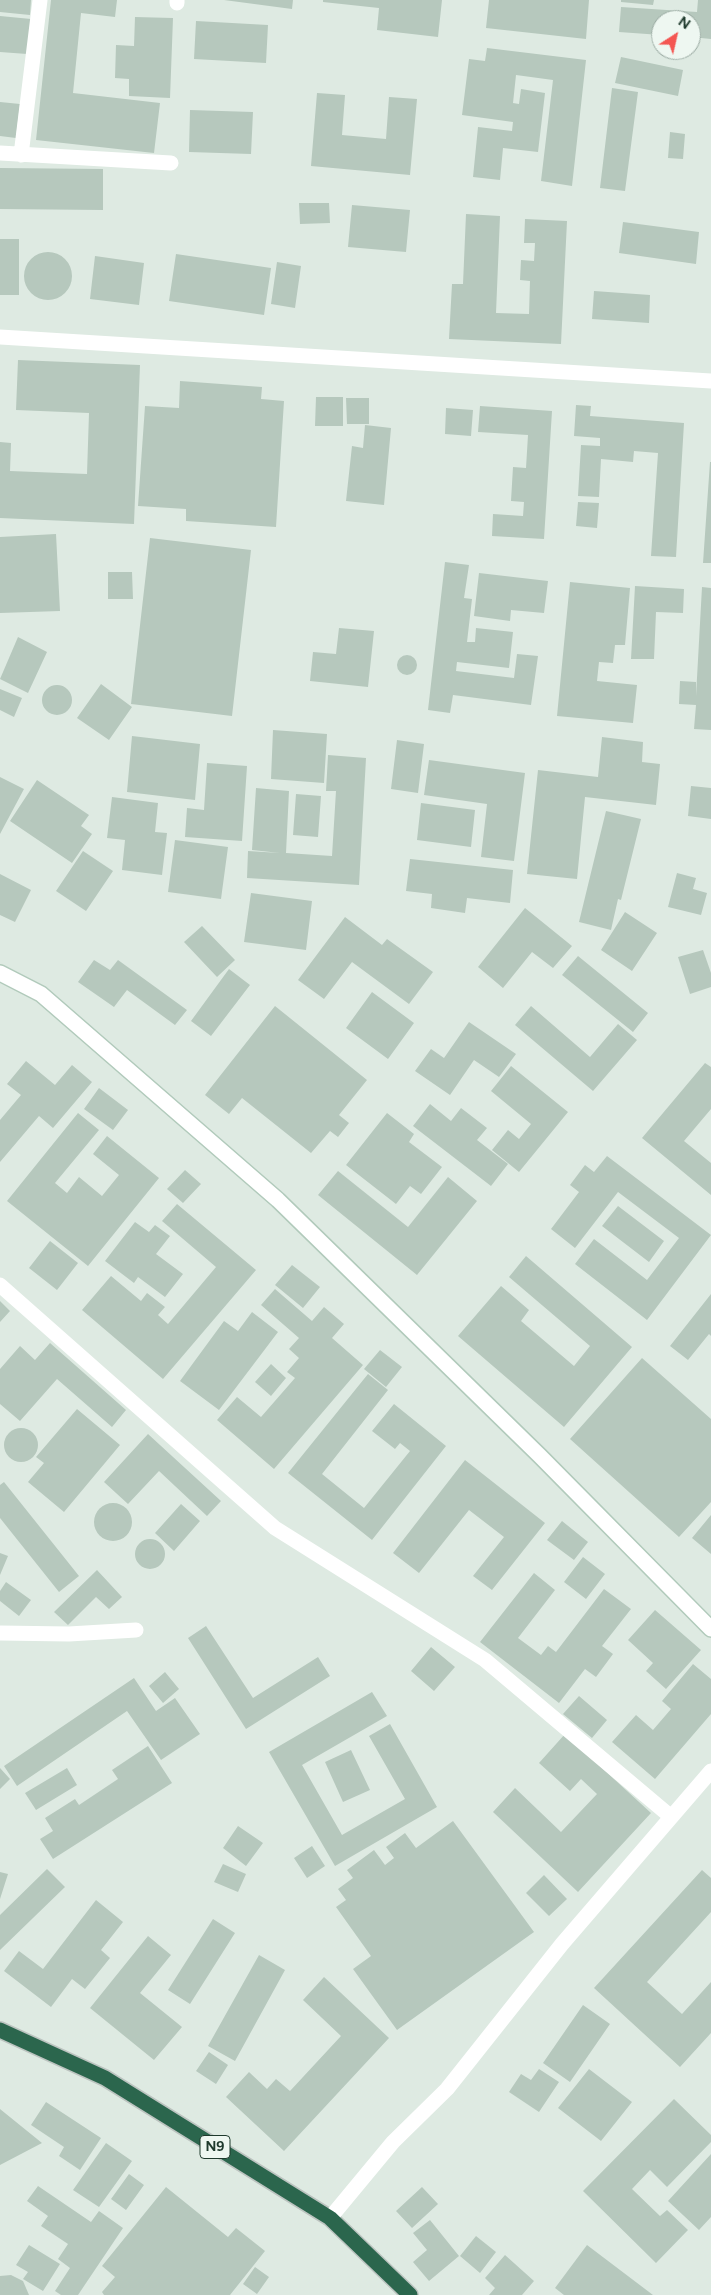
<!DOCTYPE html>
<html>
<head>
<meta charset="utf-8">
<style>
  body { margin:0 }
  #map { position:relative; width:711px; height:2295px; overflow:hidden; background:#deeae2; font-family:Figtree,sans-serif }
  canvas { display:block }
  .north { position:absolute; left:651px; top:10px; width:50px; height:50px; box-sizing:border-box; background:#eef7f1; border:1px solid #9baba3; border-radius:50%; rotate:35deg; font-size:14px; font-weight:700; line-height:20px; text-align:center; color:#1f3a2d }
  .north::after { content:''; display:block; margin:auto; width:18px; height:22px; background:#f45652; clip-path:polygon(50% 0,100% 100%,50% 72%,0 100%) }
</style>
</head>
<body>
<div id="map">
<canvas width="711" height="2295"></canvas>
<div class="north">N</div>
</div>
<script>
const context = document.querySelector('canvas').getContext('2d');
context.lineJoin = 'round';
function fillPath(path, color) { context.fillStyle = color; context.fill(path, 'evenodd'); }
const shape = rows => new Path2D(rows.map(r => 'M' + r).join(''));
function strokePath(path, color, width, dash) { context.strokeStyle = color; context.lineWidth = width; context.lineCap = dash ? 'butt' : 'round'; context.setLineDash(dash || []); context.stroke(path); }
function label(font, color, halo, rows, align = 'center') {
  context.font = font + ' Figtree,sans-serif'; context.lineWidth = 4; context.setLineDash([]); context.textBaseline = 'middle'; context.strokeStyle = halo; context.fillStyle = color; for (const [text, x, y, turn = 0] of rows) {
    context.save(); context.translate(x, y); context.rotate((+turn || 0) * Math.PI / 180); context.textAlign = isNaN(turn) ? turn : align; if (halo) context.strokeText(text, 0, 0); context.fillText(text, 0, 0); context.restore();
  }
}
const building = shape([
  [0,0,31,0,30,15,0,12],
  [51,0,117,0,115,17,81,13,73,93,160,103,154,153,36,140],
  [224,0,293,0,292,9],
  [323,0,442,0,438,37,377,30,379,8,323,2],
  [489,0,589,0,586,39,486,28],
  [621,0,654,0,653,5,621,2],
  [698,0,711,0,711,39,691,37,691,20,661,20,661,35,619,32,621,7,697,12],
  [0,16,31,19,27,54,0,52],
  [135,17,173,18,170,98,129,96,129,79,115,78,116,45,134,46],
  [196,21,268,25,266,63,194,59],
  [487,48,586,60,572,186,541,181,553,80,516,75,513,103,519,104,521,89,545,93,538,152,503,148,500,180,473,177,478,127,512,131,513,122,462,115,469,59,485,61],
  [621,57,683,70,678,96,615,83],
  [612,88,638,92,625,191,600,188],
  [317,93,345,95,342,135,386,139,389,97,417,99,410,175,311,166],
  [0,102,20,104,16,138,0,136],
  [190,110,253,112,251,154,189,152],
  [670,132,685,134,683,159,668,158],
  [0,168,103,169,103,210,0,209],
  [299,203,329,203,330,223,300,224],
  [352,205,410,210,406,252,348,247],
  [466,214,500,216,496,313,529,314,530,281,520,280,521,260,534,261,535,243,524,243,525,219,567,221,561,344,449,339,452,284,463,284],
  [623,222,699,232,696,264,619,253],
  [0,239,19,239,19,295,0,295],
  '24 276a24 24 0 1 1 48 0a24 24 0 1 1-48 0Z',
  [176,254,271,268,264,315,169,301],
  [95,256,144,263,139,305,90,299],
  [277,262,301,266,295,308,271,304],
  [594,291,650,295,649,323,592,319],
  [18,360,140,365,134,524,0,518,0,442,11,443,10,471,87,474,89,413,16,410],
  [180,381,262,387,261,399,284,401,276,527,186,521,186,509,138,506,145,406,179,408],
  [316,397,343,397,343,426,315,426],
  [346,398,369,398,369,424,347,424],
  [576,405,591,406,590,416,684,423,676,557,651,556,658,453,634,451,633,462,601,459,599,497,578,496,581,445,600,446,600,438,574,436],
  [480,406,552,411,544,539,492,536,493,514,523,516,524,502,511,501,513,467,526,468,528,435,478,432],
  [446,408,473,410,471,436,445,434],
  [365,425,391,428,384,505,346,501,352,446,363,448],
  [710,462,711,462,711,563,703,563],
  [578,502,599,503,597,528,576,526],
  [56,534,60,611,0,613,0,537],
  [150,538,251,550,232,716,131,704],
  [445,562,469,565,464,598,472,599,467,642,475,642,476,628,513,632,509,668,457,662,456,671,514,678,517,654,538,656,531,705,453,695,450,713,428,710],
  [108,572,132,572,133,599,108,599],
  [479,573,548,581,544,613,511,610,510,621,474,616],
  [570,582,630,588,625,645,615,645,613,663,599,662,597,681,637,685,633,723,557,716],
  [635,586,684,589,683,613,656,612,654,659,631,659],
  [702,587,711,588,711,730,694,729,696,705,679,704,680,681,696,682,696,696],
  [339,628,374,631,368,687,310,681,313,652,336,654],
  [18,637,47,652,28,693,0,679],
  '397 665a10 10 0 1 1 20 0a10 10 0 1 1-20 0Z',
  [101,684,132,707,109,740,77,718],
  '42 700a15 15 0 1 1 30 0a15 15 0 1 1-30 0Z',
  [0,689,22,698,14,717,0,710],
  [273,730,327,734,324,783,271,779],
  [132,736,200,744,195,800,127,792],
  [602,737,643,742,642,762,660,764,656,805,585,797,577,879,527,874,538,770,598,777],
  [397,740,424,744,418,793,391,789],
  [328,755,366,758,359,885,247,878,248,851,280,853,252,850,256,788,289,791,286,853,332,856,336,791,326,791],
  [429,760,525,773,514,861,481,857,487,804,424,795],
  [207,763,247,766,242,841,185,837,187,808,204,810],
  [0,777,24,789,0,834],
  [37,780,89,815,81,826,92,834,72,863,10,821],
  [691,786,711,788,711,819,688,816],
  [296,794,321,796,318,837,293,835],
  [112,797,158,803,155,832,167,833,162,875,122,870,125,840,107,838],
  [421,803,475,810,471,847,417,840],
  [606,811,641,819,621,900,618,899,611,930,579,922],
  [175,840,228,847,221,899,168,892],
  [83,851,113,871,86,911,56,891],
  [410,859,513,870,510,903,467,898,465,913,431,908,432,894,406,891],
  [677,873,696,878,693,889,707,893,701,915,668,907],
  [0,874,31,890,15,922,0,915],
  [251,893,312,901,306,950,244,942],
  [525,908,572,946,553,968,532,952,503,988,478,967],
  [625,912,657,933,632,971,601,950],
  [345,917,382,945,387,939,433,972,409,1004,352,962,324,999,298,980],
  [202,926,235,960,217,977,184,942],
  [703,950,711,973,711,987,690,994,678,957],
  [578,956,648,1013,633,1032,562,975],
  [94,960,110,970,118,960,187,1010,175,1025,127,990,114,1007,78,982],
  [229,969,250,985,211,1036,191,1021],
  [372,992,414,1023,388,1059,346,1028],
  [275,1006,367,1080,339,1115,349,1123,338,1137,330,1131,311,1153,242,1098,229,1114,205,1095],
  [531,1006,590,1057,618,1024,637,1040,593,1091,515,1025],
  [469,1022,516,1054,499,1077,474,1060,450,1095,415,1071,431,1049,444,1058],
  [26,1061,55,1085,72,1065,92,1082,53,1128,39,1116,0,1162,0,1120,21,1095,7,1084],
  [705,1063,711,1067,711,1109,684,1141,711,1163,711,1195,642,1138],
  [511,1066,568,1112,519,1172,492,1150,508,1130,519,1139,531,1124,491,1091],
  [99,1088,128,1110,113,1130,84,1109],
  [430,1104,451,1121,461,1108,487,1128,477,1140,508,1164,491,1186,413,1126],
  [78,1113,99,1130,55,1183,67,1193,79,1177,102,1196,119,1175,93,1154,107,1136,159,1178,88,1266,7,1201],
  [387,1113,414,1134,409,1142,442,1167,421,1194,410,1186,396,1204,346,1165],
  [607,1156,711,1235,647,1320,575,1264,594,1239,647,1280,679,1238,618,1192,575,1248,551,1229,579,1192,570,1185,585,1165,594,1172],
  [185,1170,201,1184,183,1203,167,1189],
  [338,1171,408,1227,448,1177,477,1201,417,1275,318,1195],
  [177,1204,256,1270,163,1379,82,1310,111,1276,141,1301,147,1293,165,1307,158,1315,168,1324,216,1267,162,1221],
  [618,1206,664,1241,649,1262,602,1226],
  [135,1222,149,1232,155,1225,170,1236,156,1254,183,1274,165,1297,138,1277,134,1283,105,1261],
  [50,1241,78,1263,57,1290,29,1268],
  [526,1256,632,1347,564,1427,458,1336,501,1286,529,1310,521,1321,574,1366,590,1346,509,1277],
  [292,1265,320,1287,303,1308,275,1285],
  [275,1289,312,1321,324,1307,344,1324,332,1338,363,1365,274,1469,217,1420,237,1397,261,1417,295,1378,287,1372,299,1358,289,1349,299,1338,261,1305],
  [711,1294,711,1336,709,1334,688,1360,670,1346],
  [0,1301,10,1311,0,1322],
  [252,1312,278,1332,219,1410,180,1381,224,1321,238,1331],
  [50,1343,126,1410,112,1427,57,1379,20,1421,0,1404,0,1369,20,1346,35,1360],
  [380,1350,402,1367,386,1387,364,1369],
  [642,1358,711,1419,711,1502,679,1537,570,1439],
  [271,1364,286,1378,271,1396,255,1382],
  [368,1374,388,1390,322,1474,364,1508,410,1451,400,1443,395,1449,372,1431,394,1404,446,1446,372,1540,288,1473],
  [77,1409,120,1445,64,1512,28,1482,44,1463,36,1457],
  '4 1445a17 17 0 1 1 34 0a17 17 0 1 1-34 0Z',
  [148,1434,221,1501,207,1516,159,1471,128,1504,104,1482],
  [465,1460,545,1523,492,1590,473,1576,504,1537,469,1510,419,1573,393,1553],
  [4,1482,79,1576,59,1592,0,1518,0,1485],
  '94 1522a19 19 0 1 1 38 0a19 19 0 1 1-38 0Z',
  [181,1504,200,1521,174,1551,155,1533],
  [711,1515,711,1554,692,1538],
  [562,1521,588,1542,574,1560,547,1540],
  '135 1554a15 15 0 1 1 30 0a15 15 0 1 1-30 0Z',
  [0,1553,8,1556,0,1575],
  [583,1557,605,1574,586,1599,564,1582],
  [97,1570,122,1597,109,1609,96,1597,68,1625,54,1612],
  [534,1573,555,1590,518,1638,541,1655,548,1646,556,1652,604,1589,631,1609,602,1646,613,1654,596,1677,585,1669,559,1703,480,1642],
  [6,1582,31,1600,19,1616,0,1601,0,1591],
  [655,1610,701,1650,666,1689,646,1671,653,1663,628,1640],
  [206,1626,253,1698,318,1657,330,1676,246,1729,188,1638],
  [431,1647,455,1667,434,1691,411,1671],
  [693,1664,711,1679,711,1714,655,1779,612,1742,636,1715,653,1730,671,1709,662,1701],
  [165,1672,179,1689,163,1703,149,1686],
  [134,1678,156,1711,175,1698,200,1734,161,1760,127,1711,17,1786,4,1766],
  [372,1692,387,1716,302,1765,342,1835,405,1799,369,1736,390,1724,437,1807,335,1866,269,1752],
  [579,1696,607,1720,592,1738,563,1714],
  [565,1734,651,1813,578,1892,493,1812,515,1788,561,1832,597,1794,581,1779,570,1791,539,1763],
  [148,1746,172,1783,53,1859,40,1839,53,1831,45,1818,75,1799,79,1805,118,1779,112,1770],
  [351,1750,370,1790,343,1802,325,1762],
  [0,1768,10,1779,0,1789],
  [67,1768,77,1785,36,1810,25,1793],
  [453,1821,534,1932,397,2030,353,1969,371,1956,336,1907,346,1900,338,1889,353,1878,347,1870,374,1850,385,1865,394,1858,386,1847,405,1833,416,1848],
  [238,1826,263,1843,246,1866,223,1848],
  [312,1846,325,1866,307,1878,294,1858],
  [223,1864,246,1874,238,1892,214,1882],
  [47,1869,65,1887,0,1950,0,1915],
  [702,1870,711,1878,711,1912,647,1982,682,2014,711,1982,711,2033,680,2067,594,1988],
  [0,1872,8,1874,0,1899],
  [544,1875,567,1899,549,1916,526,1893],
  [96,1900,123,1922,101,1950,110,1958,85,1989,72,1979,51,2007,4,1971,19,1951,43,1969],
  [213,1919,235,1933,190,2004,168,1990],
  [148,1936,171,1955,140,1993,182,2027,154,2060,90,2008],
  [259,1955,285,1970,235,2061,208,2046],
  [324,1977,389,2038,284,2151,226,2097,249,2072,267,2089,276,2079,290,2091,341,2036,303,2000],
  [583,2005,610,2024,570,2082,543,2063],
  [209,2052,228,2065,216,2084,196,2071],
  [539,2069,559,2082,539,2112,509,2092,521,2074,531,2080],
  [589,2069,632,2102,601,2141,558,2108],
  [674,2099,711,2135,711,2142,667,2187,650,2170,632,2189,660,2216,667,2210,688,2230,656,2263,583,2191],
  [46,2102,101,2138,80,2170,59,2156,64,2147,31,2125],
  [0,2109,42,2143,0,2165],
  [106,2143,132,2161,99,2207,73,2190],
  [711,2154,711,2217,699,2230,668,2201],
  [129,2174,144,2185,126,2210,111,2199],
  [38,2186,91,2222,99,2211,123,2228,78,2295,61,2295,55,2291,70,2268,58,2259,68,2244,41,2226,48,2216,27,2201],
  [166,2187,228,2237,236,2228,265,2251,230,2295,104,2295,102,2292,115,2277,102,2266],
  [422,2187,438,2204,412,2228,396,2211],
  [430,2220,459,2256,429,2281,413,2262,427,2250,413,2233],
  [476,2236,496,2252,480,2273,460,2256],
  [29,2245,60,2264,43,2291,23,2279,28,2272,16,2265],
  [587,2245,653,2295,564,2295,555,2288],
  [505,2255,534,2281,522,2295,489,2295,495,2288,485,2278],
  [255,2267,269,2277,257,2294,243,2284],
  [11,2275,23,2281,29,2295,0,2295,0,2276]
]);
const street = shape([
  [177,3,177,0],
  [0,153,171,163],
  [21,155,40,0],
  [0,337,711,381],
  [0,1285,275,1528,485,1660,670,1816],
  [0,1633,69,1634,136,1630],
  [330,2218,393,2142,447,2089,562,1944,711,1771]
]);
const secondary = shape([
  [0,973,41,994,278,1200,540,1456,711,1629]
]);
const highway = shape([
  [0,2030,105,2078,330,2218,410,2295]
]);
const shields = [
  [215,2147,30]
];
const shieldNames = [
  ["N9",215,2147]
];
fillPath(building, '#b6c8bd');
strokePath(secondary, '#b1cabb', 18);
strokePath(highway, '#bcc4c0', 18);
strokePath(street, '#fff', 15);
strokePath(secondary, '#fff', 15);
strokePath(highway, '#2b664d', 15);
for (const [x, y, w] of shields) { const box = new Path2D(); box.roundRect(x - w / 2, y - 11.5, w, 23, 4); context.fillStyle = '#eef7f1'; context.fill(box); strokePath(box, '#1f3a2d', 1); }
label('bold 14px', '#1f3a2d', null, shieldNames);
</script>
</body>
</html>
